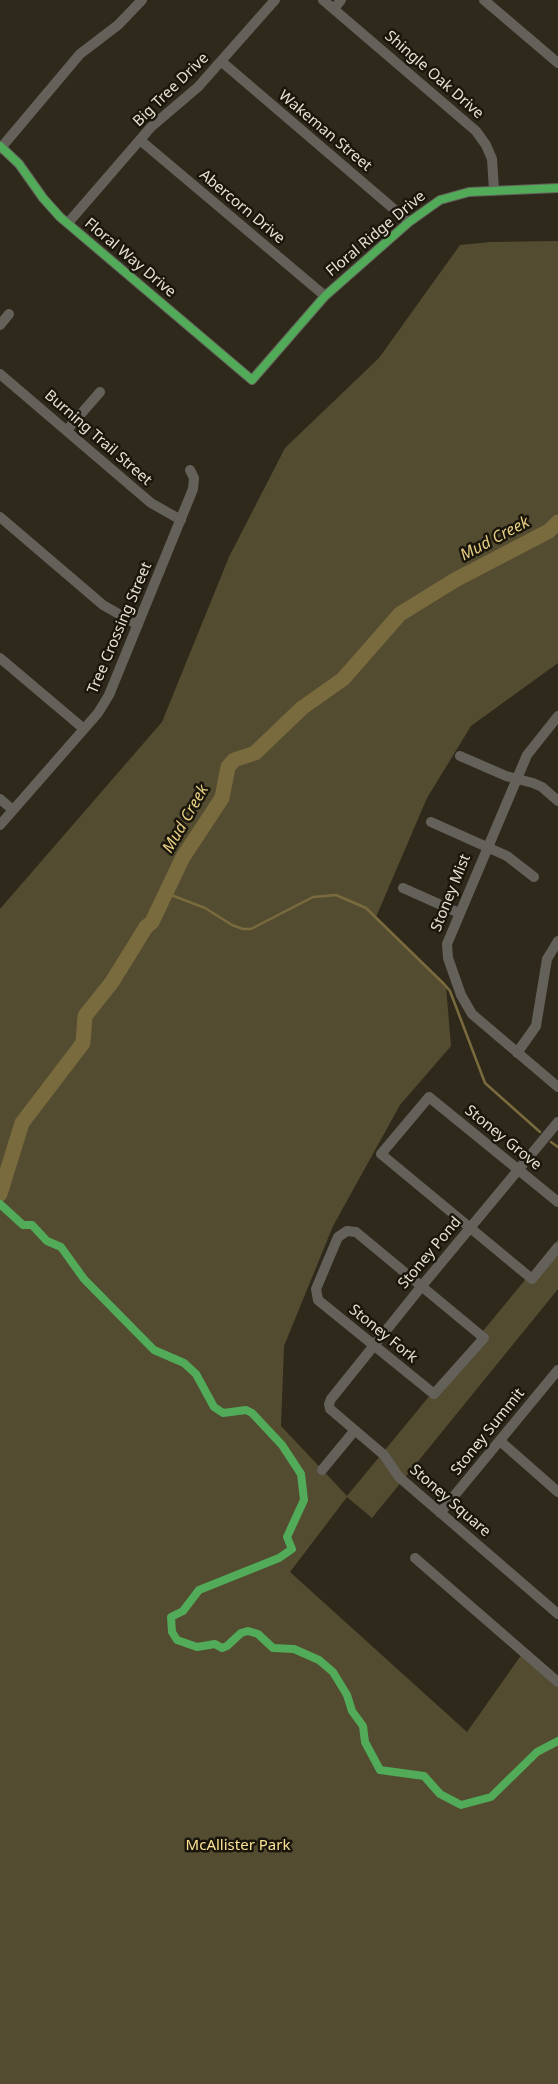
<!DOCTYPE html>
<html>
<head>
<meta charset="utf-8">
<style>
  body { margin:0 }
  canvas { display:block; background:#2e291a }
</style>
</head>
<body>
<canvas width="558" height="2084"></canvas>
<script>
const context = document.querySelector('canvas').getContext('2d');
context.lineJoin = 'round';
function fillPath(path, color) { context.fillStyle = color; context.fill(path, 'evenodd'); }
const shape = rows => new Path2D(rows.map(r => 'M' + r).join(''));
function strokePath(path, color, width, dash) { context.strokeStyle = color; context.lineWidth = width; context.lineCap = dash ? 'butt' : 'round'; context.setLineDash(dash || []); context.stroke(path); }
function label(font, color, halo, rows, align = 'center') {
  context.font = font + ' "Noto Sans",sans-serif'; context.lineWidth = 5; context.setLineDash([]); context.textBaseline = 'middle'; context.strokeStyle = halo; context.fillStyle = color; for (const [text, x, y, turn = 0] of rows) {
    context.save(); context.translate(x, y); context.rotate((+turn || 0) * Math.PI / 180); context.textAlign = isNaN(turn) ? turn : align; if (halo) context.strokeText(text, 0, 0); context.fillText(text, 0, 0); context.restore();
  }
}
const green = shape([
  [558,241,558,663,471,726,427,798,376,917,446,987,451,1046,400,1105,333,1226,284,1346,281,1426,347,1496,558,1240,558,1289,372,1518,347,1497,290,1572,467,1732,522,1654,558,1685,558,2084,0,2084,0,909,162,722,229,557,285,448,379,358,460,245,491,242]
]);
const stream = shape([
  [166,893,205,908,232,925,243,929,251,929,313,897,336,895,366,908,444,984,450,991,485,1083,540,1132],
  [551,1142,558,1147]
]);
const river = shape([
  [0,1194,22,1123,83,1043,85,1016,112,982,146,927,152,922,183,857,222,798,228,767,234,760,255,753,302,708,343,679,400,614,455,580,549,531,558,522]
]);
const minor = shape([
  [323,0,476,131,486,145,492,159,494,190],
  [484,0,558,63],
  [334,9,341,0],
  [222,62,409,222],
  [140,140,325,296],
  [0,146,19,164,43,198,60,217,252,380,325,296,409,222,440,200,469,192,558,188],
  [0,149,80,54,118,25,142,0],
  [68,223,151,127,198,87,275,0],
  [0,325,9,314],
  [0,374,151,503,181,520],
  [67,430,100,392],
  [0,517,103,605,138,625],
  [0,658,84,729],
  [558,716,527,755,447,944,448,958,461,995,472,1014,558,1087],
  [460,756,506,776,533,783,542,787,558,801],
  [0,799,13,810],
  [431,822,507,856,534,877],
  [0,825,98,713,109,695,193,489,194,478,190,470],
  [403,888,459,913],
  [517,1053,536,1026,547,959,558,941],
  [558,1122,421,1287,331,1399,329,1404,330,1409,384,1455,399,1477,558,1614],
  [558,1202,429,1097,381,1154,532,1279,558,1247],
  [347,1231,356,1232,484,1338,434,1394,318,1300,316,1289,338,1237,347,1231],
  [500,1441,558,1492],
  [322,1470,355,1430],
  [440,1513,558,1370],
  [415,1558,558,1682]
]);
const cycleway = shape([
  [0,146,19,164,43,198,60,217,252,380,325,296,409,222,440,200,469,192,558,188],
  [0,1204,23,1225,32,1225,47,1241,61,1247,84,1279,154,1350,184,1363,196,1374,214,1407,223,1413,246,1410,252,1413,282,1445,301,1474,304,1500,287,1537,292,1549,279,1558,199,1590,183,1611,171,1617,172,1632,177,1640,197,1647,215,1644,222,1648,227,1646,241,1633,248,1631,258,1634,273,1648,294,1649,319,1660,333,1672,347,1695,352,1711,363,1726,365,1742,380,1770,424,1776,440,1794,461,1805,491,1797,537,1752,558,1741]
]);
const streetNames = [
  ["Shingle Oak Drive",434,75,41],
  ["Big Tree Drive",171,90,-44],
  ["Wakeman Street",325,131,40],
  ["Abercorn Drive",242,207,40],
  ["Floral Ridge Drive",376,234,-40],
  ["Floral Way Drive",130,258,40],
  ["Burning Trail Street",98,438,41],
  ["Tree Crossing Street",120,628,-67],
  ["Stoney Mist",451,893,-68],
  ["Stoney Grove",503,1138,39],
  ["Stoney Pond",430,1253,-50],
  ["Stoney Fork",383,1334,39],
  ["Stoney Summit",488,1432,-51],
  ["Stoney Square",450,1501,41]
];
const parkNames = [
  ["McAllister Park",238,1846]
];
const waterNames = [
  ["Mud Creek",495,539,-28],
  ["Mud Creek",186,819,-60]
];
fillPath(green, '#544c31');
strokePath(stream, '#7a6b3f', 2.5);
strokePath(river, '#7a6b3f', 15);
strokePath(minor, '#64615b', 10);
strokePath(cycleway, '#51ab58', 8);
label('15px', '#e6e1d1', '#1a160b', streetNames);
label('15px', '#fae195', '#1a160b', parkNames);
label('italic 16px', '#e7cf84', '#1a160b', waterNames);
</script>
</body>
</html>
